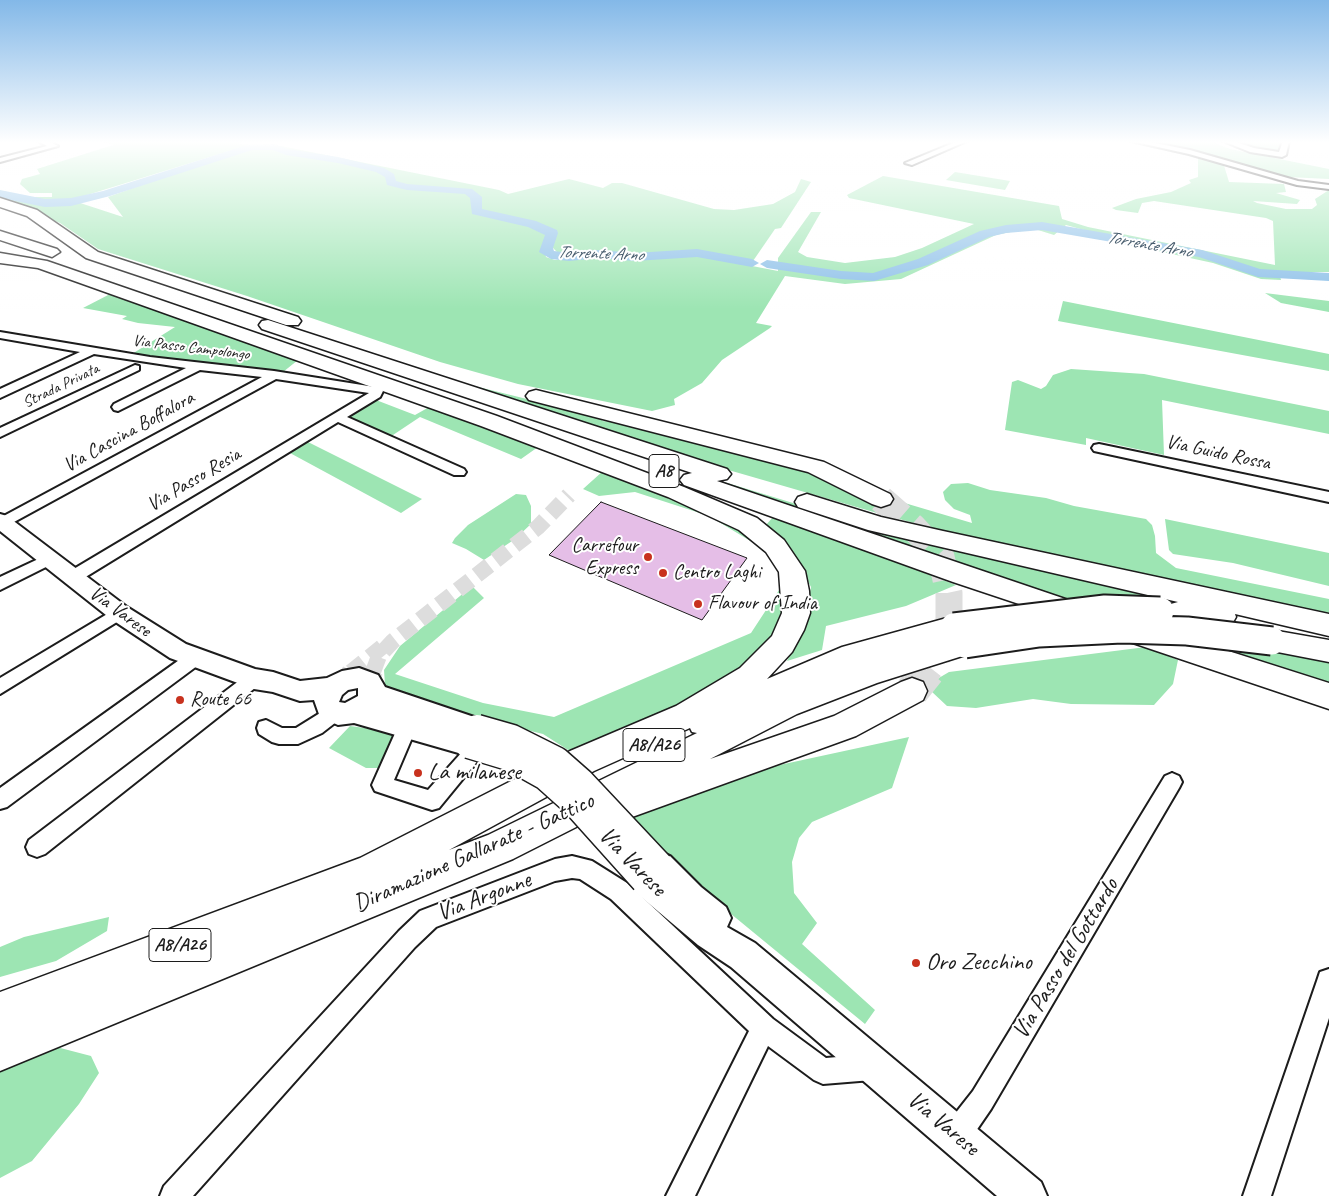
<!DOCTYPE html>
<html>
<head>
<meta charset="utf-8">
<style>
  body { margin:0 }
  canvas { display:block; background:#fff }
</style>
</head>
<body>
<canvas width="1329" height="1196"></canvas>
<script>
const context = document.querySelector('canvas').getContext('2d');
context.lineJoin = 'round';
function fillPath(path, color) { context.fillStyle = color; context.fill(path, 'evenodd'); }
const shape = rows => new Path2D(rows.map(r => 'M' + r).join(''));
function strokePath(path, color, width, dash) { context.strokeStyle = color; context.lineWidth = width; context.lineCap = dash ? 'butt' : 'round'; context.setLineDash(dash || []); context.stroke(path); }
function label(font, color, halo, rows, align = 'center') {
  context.font = font + ' Caveat,sans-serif'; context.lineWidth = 4; context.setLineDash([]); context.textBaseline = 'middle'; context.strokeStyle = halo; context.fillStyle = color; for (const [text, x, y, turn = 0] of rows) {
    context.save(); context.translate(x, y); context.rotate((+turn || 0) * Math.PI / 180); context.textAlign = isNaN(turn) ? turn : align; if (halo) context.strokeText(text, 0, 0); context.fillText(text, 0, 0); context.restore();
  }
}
const green = shape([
  [101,141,243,141,239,144,281,146,499,190,508,194,569,179,603,188,612,183,622,183,714,209,734,210,773,204,795,192,801,179,811,182,781,228,775,229,753,261,686,250,640,255,605,252,559,254,551,246,556,235,543,226,519,220,546,232,549,238,544,249,546,257,555,260,595,257,647,259,690,254,778,271,778,258,811,212,821,212,798,252,807,257,845,263,895,257,922,248,974,224,849,198,847,195,883,176,1059,206,1062,219,1088,227,1275,265,1273,221,1266,218,1154,201,1142,203,1138,213,1116,210,1112,208,1136,199,1171,192,1191,183,1189,180,1198,177,1198,156,1223,162,1229,182,1284,184,1286,192,1276,193,1300,200,1297,204,1253,201,1257,203,1286,209,1312,209,1317,205,1315,199,1329,190,1329,272,1279,272,1281,280,1261,279,1213,263,1098,238,1084,230,1066,225,1054,235,1038,230,1020,230,996,235,901,279,845,284,785,276,756,323,772,326,770,328,722,360,702,383,674,399,675,405,652,411,518,384,440,362,247,296,98,249,60,223,0,199,0,191,21,197,52,197,52,193,30,193,20,184,22,179,40,174,37,169,113,145],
  [229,151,234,152,108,197,123,217,71,200],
  [1140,141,1210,141,1230,149,1329,169,1329,179,1288,177,1195,151],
  [1228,141,1281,141,1283,142,1279,153,1254,149],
  [955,172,1010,181,1005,190,946,180],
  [112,293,298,360,283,372,186,362,132,354,175,327,138,323,122,319,127,316,83,308],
  [1265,293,1329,301,1329,312,1281,303],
  [1063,301,1329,354,1329,371,1058,321],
  [1071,369,1144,374,1329,411,1329,434,1162,400,1164,455,1086,438,1086,445,1005,430,1012,382,1018,380,1041,389,1046,386,1053,375],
  [462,383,604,418,602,421,623,423,674,438,808,470,908,504,972,523,970,515,954,509,945,500,943,492,951,484,968,483,990,490,1046,498,1074,506,1146,519,1152,525,1155,536,1156,553,1176,568,1329,599,1329,619,982,541,884,515,687,458],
  [376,400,415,415,431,406,538,447,521,459,420,417,390,437,349,418,349,415],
  [308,442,422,499,401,513,290,453],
  [603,471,716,513,750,530,767,551,709,516,635,492,599,496,583,489],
  [711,478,839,517,1055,574,1166,599,1059,602,709,482],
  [516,494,526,495,531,506,531,524,515,539,484,560,466,549,452,543,455,538,468,525],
  [773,517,807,528,956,585,906,606,826,626,822,650,787,661,804,626,811,587,790,547,766,525],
  [1165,519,1329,553,1329,586,1233,563,1173,554,1169,550],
  [785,581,791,595,780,628,760,656,725,681,576,755,543,734,399,699,385,685,384,670,400,646,472,586,484,598,395,674,483,703,554,717,751,633],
  [1189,643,1261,648,1329,662,1329,689],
  [1146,647,1178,660,1173,684,1154,705,1071,704,1033,699,976,708,947,706,931,691,932,682,949,672],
  [350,726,395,732,384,768,366,768,329,748],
  [909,737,892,788,812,822,799,838,792,862,794,893,817,923,802,944,875,1010,865,1024,697,886,627,812,761,769],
  [109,917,107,931,56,961,0,977,0,947,24,937],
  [45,1044,91,1056,99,1073,79,1104,32,1161,0,1178,0,1065]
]);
const river = shape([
  [275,144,288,149,338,157,384,168,394,174,396,181,407,184,472,189,482,197,482,209,536,221,557,230,558,233,553,248,554,251,569,253,599,250,635,253,697,249,752,259,759,263,752,267,697,257,635,261,599,258,569,261,551,259,539,252,545,235,528,227,472,214,470,198,465,194,407,190,387,185,385,177,376,172,338,163,286,155,273,150,252,150,110,196,71,206,45,207,0,198,0,190,45,199,71,198,103,191,247,145,275,144],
  [1042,222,1202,250,1260,269,1329,273,1329,281,1258,277,1199,257,1042,230,1006,233,989,237,928,265,874,281,841,279,767,268,760,264,767,260,841,271,873,273,918,259,980,231,1006,225,1042,222]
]);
const building = shape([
  [601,502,747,558,702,620,549,555,601,502]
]);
const minorTunnelFar1 = shape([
  [351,672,382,647],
  [373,672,379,656,393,641,538,527,569,495]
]);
const minorTunnel = shape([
  [348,679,352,671],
  [369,682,373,671]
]);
const motorwayTunnelFar1 = shape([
  [881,499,913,527,941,557,949,593,949,632,934,663,927,672]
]);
const motorwayTunnel = shape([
  [912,691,928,671]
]);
const minor = shape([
  [38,141,48,141,58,146,0,162,0,158,47,146,38,141],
  [958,141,967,141,912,165,905,163,958,141],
  [1131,141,1145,141,1190,150,1298,181,1329,185,1329,189,1297,185,1189,154,1131,141],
  [1223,141,1233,141,1254,148,1279,152,1283,141,1289,141,1286,155,1282,157,1250,152,1223,141],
  [0,332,150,357,274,371,381,388,383,391,380,397,347,417,464,469,466,472,464,475,454,475,338,422,79,581,67,581,65,577,67,573,369,393,276,379,3,528,0,527,0,518,262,377,200,370,118,411,114,410,112,407,114,404,186,368,94,354,0,398,0,389,80,352,0,338,0,332],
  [135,365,139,366,139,370,0,437,0,428,135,365],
  [1099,444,1329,492,1329,502,1094,451,1092,448,1094,445,1099,444],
  [49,554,54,555,57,559,54,563,0,590,0,577,49,554],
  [119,607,125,609,127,613,125,617,0,694,0,678,119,607],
  [195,651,201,653,204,658,201,663,7,807,0,809,0,788,189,653,195,651],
  [254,672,260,674,263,679,260,684,45,854,37,857,29,854,26,847,29,840,248,674,254,672],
  [333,705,340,707,342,713,340,719,322,733,298,744,279,744,272,742,259,734,257,728,259,722,266,720,282,728,296,728,333,705],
  [408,718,415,720,417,726,394,780,428,790,472,741,479,739,486,741,489,747,439,808,432,810,375,791,372,785,401,720,408,718],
  [1172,773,1179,776,1182,782,1179,788,991,1109,967,1144,957,1148,947,1144,943,1134,947,1124,973,1091,1165,776,1172,773],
  [572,856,592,861,627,883,773,1019,826,1058,872,1054,881,1058,885,1067,881,1076,872,1080,823,1084,814,1080,768,1046,695,1196,666,1196,749,1031,611,899,580,879,572,878,555,881,436,927,415,947,193,1196,160,1196,164,1186,399,931,420,911,555,859,572,856],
  [1329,969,1329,1018,1271,1196,1243,1196,1317,981,1320,972,1329,969]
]);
const secondary = shape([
  [0,514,7,516,127,607,186,644,255,669,273,672,300,681,327,678,342,671,359,668,378,675,385,687,486,721,490,729,486,737,480,739,482,744,478,752,469,756,354,723,338,725,320,717,314,700,300,701,273,692,254,689,170,658,111,619,0,531,0,514],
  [358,688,358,696,345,703,339,702,342,695,348,690,358,688],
  [659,851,670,856,701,887,726,907,731,918,727,927,755,943,1041,1182,1047,1196,997,1196,731,967,698,945,634,891,630,880,634,869,644,865,648,856,659,851]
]);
const motorway = shape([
  [0,198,37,210,98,252,298,317,301,321,298,325,286,325,86,258,27,216,0,207,0,198],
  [0,231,57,249,60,252,52,257,0,240,0,231],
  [0,253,47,261,497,416,684,487,757,518,784,540,805,571,809,591,810,613,804,630,792,652,767,679,842,647,954,616,964,619,968,627,965,633,975,636,980,644,975,652,877,683,797,714,710,759,834,716,901,682,912,678,923,682,927,691,923,700,856,736,610,825,598,820,596,817,513,859,0,1071,0,992,360,858,570,751,676,706,740,668,772,636,782,613,779,572,766,552,739,530,668,497,481,426,38,268,0,263,0,253],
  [690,728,692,732,697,733,488,835,449,850,594,771,690,728],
  [268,320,727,469,731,474,727,479,717,481,1089,607,1093,614,1089,621,1079,624,953,582,684,485,680,480,684,475,692,473,262,329,259,325,262,321,268,320],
  [536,390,824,462,890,494,893,499,890,504,881,507,872,504,808,472,529,400,526,396,529,392,536,390],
  [807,494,881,517,943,531,1329,614,1329,636,1235,614,1236,617,1232,624,1222,628,1177,622,1167,619,1163,612,1167,605,1178,602,868,530,798,507,795,502,798,497,807,494],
  [1134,621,1329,683,1329,709,1124,640,1120,632,1124,624,1134,621],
  [1272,630,1329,640,1329,662,1262,649,1258,641,1262,633,1272,630]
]);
const secondaryBridge = shape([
  [477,729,512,739,556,761,581,783,659,866],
  [469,744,512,757,546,776,575,802,645,880]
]);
const motorwayBridge = shape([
  [954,627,1105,609,1160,611],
  [965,644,1039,633,1122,629,1187,631,1272,641]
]);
const markers = [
  [648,557,5,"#c8321e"],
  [663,573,5,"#c8321e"],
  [698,604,5,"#c8321e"],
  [180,700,5,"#c8321e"],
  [418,773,5,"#c8321e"],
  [916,963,5,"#c8321e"]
];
const farStreetnames = [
  ["Via Passo Campolongo",191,348,7],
  ["Strada Privata",61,386,-26]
];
const farWaternames = [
  ["Torrente Arno",1149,245,10],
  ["Torrente Arno",600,254,2]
];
const shields = [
  [664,471,30],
  [654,745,62],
  [180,945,62]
];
const shieldNames = [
  ["A8",664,471],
  ["A8/A26",654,745],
  ["A8/A26",180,945]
];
const streetNames = [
  ["Via Cascina Boffalora",129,432,-29],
  ["Via Guido Rossa",1218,453,12],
  ["Via Passo Resia",194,480,-31],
  ["Via Varese",120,612,36]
];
const poiNames = [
  ["Carrefour",638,546,"right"],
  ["Express",638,569,"right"],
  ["Centro Laghi",673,573],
  ["Flavour of India",708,604],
  ["Route 66",190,700]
];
const nearPoinames = [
  ["La milanese",428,773],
  ["Oro Zecchino",926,963]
];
const nearStreetnames = [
  ["Diramazione Gallarate - Gattico",474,853,-24],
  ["Via Varese",632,862,46],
  ["Via Argonne",484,897,-21],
  ["Via Passo del Gottardo",1066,959,-59],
  ["Via Varese",943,1124,40]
];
fillPath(green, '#9de5b3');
fillPath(river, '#8bbfe8');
fillPath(building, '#e5bee7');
strokePath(building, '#1c1c1c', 1);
strokePath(minorTunnelFar1, '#ddd', 16, [16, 8]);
strokePath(minorTunnel, '#ddd', 20, [20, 10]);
strokePath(motorwayTunnelFar1, '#ddd', 27, [27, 13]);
strokePath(motorwayTunnel, '#ddd', 34, [34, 17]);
strokePath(minor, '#1c1c1c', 4);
strokePath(secondary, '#1c1c1c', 4);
strokePath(motorway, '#1c1c1c', 3);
fillPath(minor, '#fff');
fillPath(secondary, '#fff');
fillPath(motorway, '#fff');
strokePath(secondaryBridge, '#1c1c1c', 31, []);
strokePath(motorwayBridge, '#1c1c1c', 31, []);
strokePath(secondaryBridge, '#fff', 28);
strokePath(motorwayBridge, '#fff', 27);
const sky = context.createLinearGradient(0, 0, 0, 309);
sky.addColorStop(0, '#83b8e8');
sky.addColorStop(0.46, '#fff');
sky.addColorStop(1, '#ffffff00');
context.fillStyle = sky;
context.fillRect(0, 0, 1329, 309);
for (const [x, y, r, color] of markers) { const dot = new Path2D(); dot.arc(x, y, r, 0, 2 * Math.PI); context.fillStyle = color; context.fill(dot); strokePath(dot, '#fff', 2); }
label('16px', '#1c1c1c', '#fff', farStreetnames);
label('italic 18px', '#485d6e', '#fff', farWaternames);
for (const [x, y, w] of shields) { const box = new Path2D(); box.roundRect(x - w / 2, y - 16.5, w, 33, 4); context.fillStyle = '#fff'; context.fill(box); strokePath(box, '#1c1c1c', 1); }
label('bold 19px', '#1c1c1c', null, shieldNames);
label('20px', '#1c1c1c', '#fff', streetNames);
label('20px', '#1c1c1c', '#fff', poiNames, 'left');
label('24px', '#1c1c1c', '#fff', nearPoinames, 'left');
label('24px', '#1c1c1c', '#fff', nearStreetnames);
</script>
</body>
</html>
